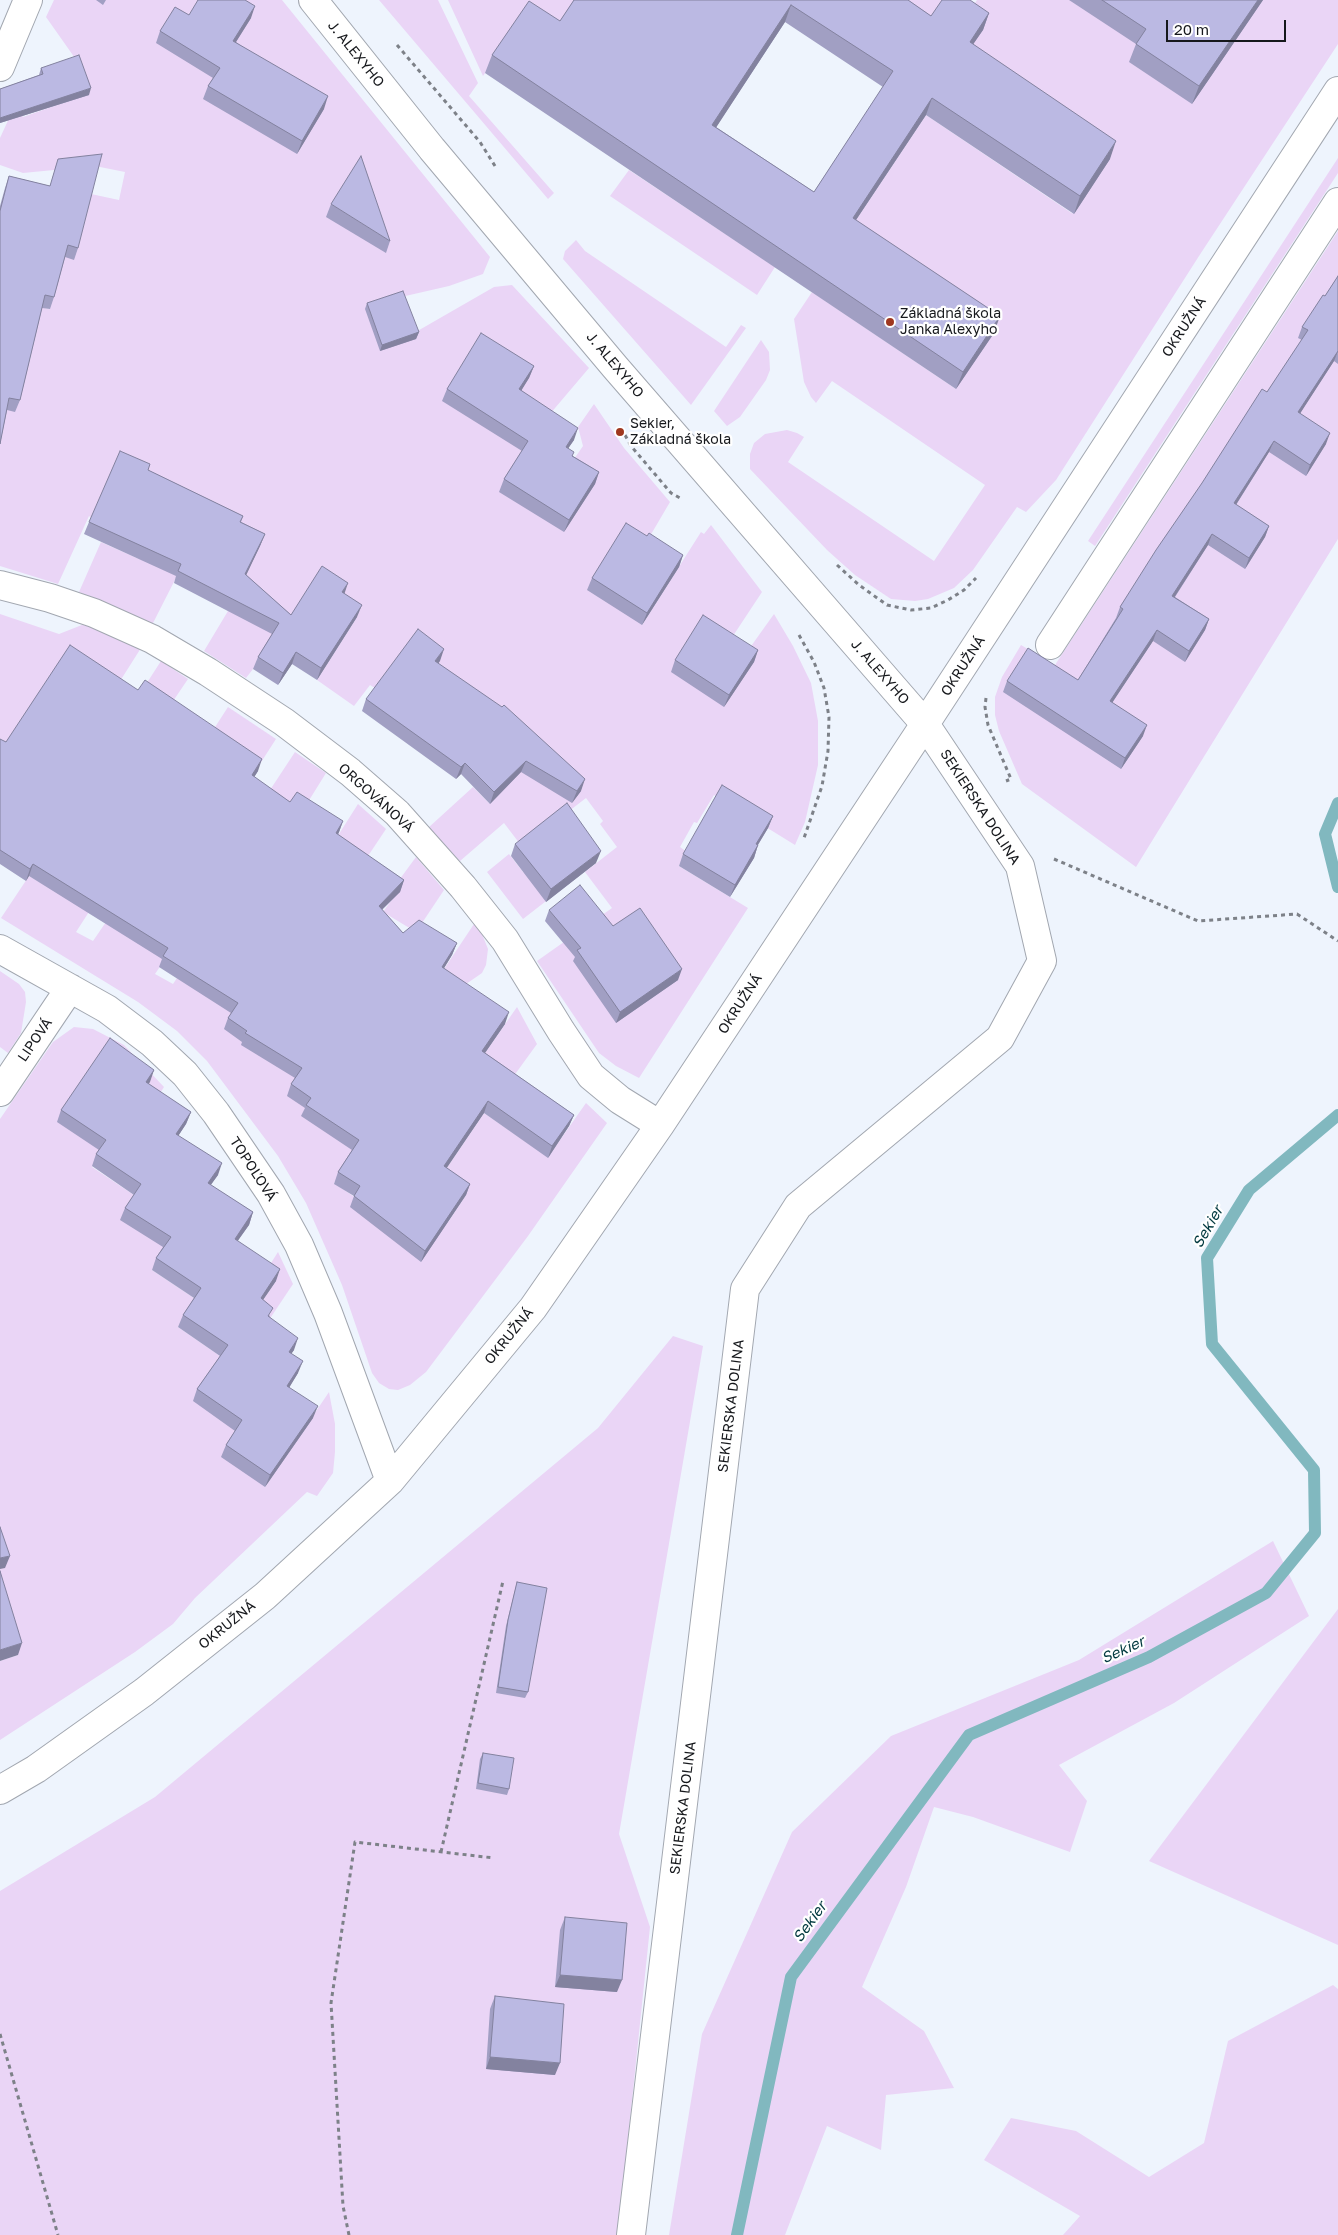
<!DOCTYPE html>
<html>
<head>
<meta charset="utf-8">
<style>
  body { margin:0 }
  #map { position:relative; width:1338px; height:2235px; overflow:hidden; background:#eef4fd; font-family:"Golos Text",sans-serif }
  canvas { display:block }
  .scale { position:absolute; left:1166px; top:20px; width:120px; height:22px; box-sizing:border-box; border:2px solid #16181c; border-top:0; padding-left:6px; font-size:15px; line-height:18px; white-space:nowrap; color:#16181c; -webkit-text-stroke:4px #fff; paint-order:stroke }
</style>
</head>
<body>
<div id="map">
<canvas width="1338" height="2235"></canvas>
<div class="scale">20 m</div>
</div>
<script>
const context = document.querySelector('canvas').getContext('2d');
context.lineJoin = 'round';
function fillPath(path, color) { context.fillStyle = color; context.fill(path, 'evenodd'); }
const shape = rows => new Path2D(rows.map(r => 'M' + r).join(''));
function strokePath(path, color, width, dash) { context.strokeStyle = color; context.lineWidth = width; context.lineCap = dash ? 'butt' : 'round'; context.setLineDash(dash || []); context.stroke(path); }
function label(font, color, halo, rows, align = 'center') {
  context.font = font + ' "Golos Text",sans-serif'; context.lineWidth = 4.5; context.setLineDash([]); context.textBaseline = 'middle'; context.strokeStyle = halo; context.fillStyle = color; for (const [text, x, y, turn = 0] of rows) {
    context.save(); context.translate(x, y); context.rotate((+turn || 0) * Math.PI / 180); context.textAlign = isNaN(turn) ? turn : align; if (halo) context.strokeText(text, 0, 0); context.fillText(text, 0, 0); context.restore();
  }
}
const green = shape([
  [54,0,282,0,490,257,483,274,449,286,401,297,414,333,494,287,512,285,589,368,544,421,570,465,583,446,578,427,594,404,624,448,670,502,643,548,642,625,701,532,704,534,711,525,762,592,727,645,744,656,774,614,793,646,811,683,818,721,818,765,805,822,795,845,714,795,697,823,694,822,680,847,687,852,679,866,748,908,639,1078,616,1066,599,1053,537,961,612,908,585,872,617,847,600,824,603,821,586,798,538,835,520,844,504,823,460,861,428,828,473,787,489,803,507,710,431,673,439,660,378,690,370,685,354,706,317,680,357,617,253,669,246,678,204,651,228,611,182,566,152,625,79,592,101,542,139,559,89,516,58,584,0,566,0,409,5,355,30,360,35,334,23,304,50,309,46,275,91,194,119,200,125,172,95,166,23,173,0,165,0,138,17,101,23,117,88,94,77,61,46,17],
  [379,0,438,0,478,83,469,96,554,193,548,199],
  [448,0,579,0,554,39,523,18,483,76],
  [875,0,947,0,925,33],
  [977,0,1338,0,1338,44,1199,256,1056,480,1026,512,1017,507,973,570,954,588,928,599,915,601,891,599,855,575,827,550,750,469,750,454,754,443,765,434,787,430,797,433,804,437,788,462,934,561,985,485,832,381,816,403,811,397,804,382,794,319,812,292,956,389,846,235,926,115,1073,214,963,59,965,18],
  [1338,158,1338,173,1095,546,1088,541],
  [629,170,775,267,757,295,610,196],
  [1338,231,1338,539,1136,867,1022,784,999,731,995,715,995,697,1002,677,1021,645,1055,665],
  [576,240,585,251,726,347,741,325,746,328,691,405,563,259,565,251],
  [761,340,769,352,770,370,766,380,740,417,727,426,714,411],
  [0,614,59,634,87,623,141,648,115,689,0,754],
  [161,661,188,679,167,710,141,692],
  [228,707,276,739,256,770,208,738],
  [295,752,326,773,303,810,270,790],
  [358,804,386,829,362,865,332,845],
  [509,854,523,872,559,891,523,919,487,872],
  [416,857,444,890,416,932,383,912,398,891,394,887],
  [29,876,64,896,96,901,76,932,93,941,106,922,176,943,155,974,173,984,177,978,408,1118,334,1183,356,1198,448,1222,466,1195,440,1178,484,1113,548,1157,586,1103,607,1123,528,1236,426,1372,410,1385,398,1390,389,1389,379,1383,372,1373,342,1285,306,1203,278,1156,207,1061,177,1031,138,1002,1,918],
  [474,924,482,934,488,949,486,965,482,973,456,991,438,978],
  [0,971,19,984,25,992,26,1002,21,1033,8,1053,0,1047],
  [517,1007,537,1044,508,1084,478,1063],
  [74,1027,93,1029,124,1045,164,1087,154,1103,141,1095,149,1082,92,1167,137,1197,166,1249,152,1270,197,1300,178,1327,223,1358,237,1432,265,1487,329,1392,335,1424,335,1452,333,1473,317,1496,307,1492,195,1598,173,1624,135,1652,0,1740,0,1661,18,1655,0,1598,0,1119,53,1042],
  [278,1252,293,1284,269,1320,256,1310,276,1281,264,1274],
  [673,1336,703,1346,619,1834,650,1927,618,2235,0,2235,0,1891,155,1797,598,1428],
  [1273,1541,1309,1616,1174,1703,1059,1765,1087,1801,1070,1852,973,1817,934,1807,906,1887,862,1987,924,2031,954,2088,886,2095,881,2150,827,2126,785,2235,669,2235,702,2034,792,1832,891,1736,1079,1660],
  [1338,1609,1338,1945,1149,1861],
  [1333,1985,1338,1989,1338,2235,1063,2235,1080,2216,984,2160,1011,2118,1076,2131,1149,2177,1204,2143,1228,2041]
]);
const stream = shape([
  [1338,803,1325,834,1338,887],
  [737,2235,791,1977,969,1735,1149,1657,1266,1593,1315,1533,1314,1470,1212,1344,1207,1258,1249,1190,1338,1115]
]);
const path = shape([
  [397,45,480,142,495,166],
  [625,435,631,446,671,493,680,498],
  [837,565,859,585,887,605,911,610,931,608,948,600,964,590,976,578],
  [799,635,814,662,824,688,829,717,828,751,822,786,803,841],
  [986,698,985,707,988,725,1011,779,1006,781],
  [1054,859,1198,921,1297,914,1338,941],
  [441,1852,503,1581],
  [0,2034,58,2235],
  [349,2235,343,2206,331,2003,355,1842,494,1858]
]);
const minor = shape([
  [313,0,432,149,615,367,925,724,1020,866,1042,961,1000,1038,798,1206,745,1289,631,2235],
  [0,67,28,0],
  [0,585,50,598,94,613,152,639,208,672,284,722,350,772,397,813,463,887,505,940,561,1031,591,1076,620,1100,660,1125],
  [1050,645,1338,202],
  [0,949,107,1009,152,1043,185,1074,216,1113,271,1194,299,1245,328,1313,390,1481],
  [0,1092,70,988],
  [0,1790,36,1769,144,1692,265,1596,390,1481,533,1308,660,1125,925,724,1338,91]
]);
const wall = shape([
  [96,0,106,0,103,5],
  [574,0,908,0,931,16,989,13,983,30,973,44,1110,159,1074,214,926,115,856,220,994,333,956,389,485,73,492,55,560,21],
  [785,22,883,87,814,192,716,127],
  [1069,0,1263,0,1192,104,1129,62,1136,44],
  [189,15,251,18,236,42,324,109,297,154,203,99,208,86,213,78,156,43,160,31],
  [41,68,89,95,0,123,0,89,39,75],
  [58,159,78,248,74,260,65,257,54,297,50,309,42,308,20,400,15,412,7,410,0,444,0,206,5,188,9,176,50,186],
  [331,204,390,241,386,253,326,217],
  [1338,276,1338,364,1334,361,1300,413,1326,444,1306,476,1269,452,1236,505,1269,526,1265,537,1245,569,1208,545,1175,597,1209,619,1205,630,1185,662,1153,641,1112,703,1143,736,1121,769,1003,692,1007,681,1078,680,1116,618,1120,607,1267,392,1302,340,1298,338,1302,327,1325,296],
  [367,303,419,332,416,339,380,351,365,309],
  [534,366,529,378,521,390,574,440,568,448,573,456,599,472,595,484,564,532,499,492,504,479,522,451,442,401,447,389],
  [148,470,243,516,241,522,265,534,260,546,246,575,291,615,344,594,357,617,317,680,292,664,278,685,253,669,258,657,272,634,174,583,176,576,84,534,89,522],
  [647,536,683,555,679,567,642,625,587,590,592,578],
  [758,650,754,662,724,707,671,672,675,660],
  [440,661,438,663,581,791,572,803,521,772,490,804,461,774,456,779,362,711,366,699],
  [0,739,6,742,258,771,254,777,290,802,343,821,338,835,404,880,400,892,382,910,403,933,457,943,452,955,444,968,505,1024,485,1053,574,1115,569,1126,548,1158,484,1113,446,1168,470,1184,466,1195,421,1262,350,1207,354,1196,334,1184,338,1172,352,1150,301,1116,305,1108,287,1096,291,1084,295,1078,241,1045,242,1042,224,1029,228,1018,231,1013,159,967,162,959,29,876,26,881,0,864],
  [773,816,768,828,758,845,754,858,730,897,679,866,683,854],
  [515,844,596,863,546,902,511,856],
  [549,910,613,926,678,980,616,1023,573,961,575,957,545,921],
  [154,1070,148,1084,191,1112,186,1124,178,1136,218,1175,210,1185,253,1212,249,1225,237,1241,276,1281,263,1300,270,1317,294,1350,291,1354,298,1373,289,1387,313,1418,265,1487,221,1457,226,1445,235,1431,193,1401,197,1389,220,1356,178,1327,183,1315,194,1298,152,1270,156,1258,163,1247,120,1220,125,1208,134,1195,92,1166,96,1154,99,1150,57,1122,61,1110],
  [517,1582,528,1692,525,1698,496,1693,506,1626],
  [483,1753,509,1789,507,1795,476,1789,480,1759],
  [565,1917,617,1992,555,1987,560,1930],
  [495,1996,555,2075,486,2069,490,2009]
]);
const shadedWall = shape([
  [1258,0,1263,0,1192,104,1199,86],
  [791,5,785,22,706,143,712,125],
  [255,6,251,18,229,53,233,41],
  [989,13,983,30,963,59,970,42],
  [91,88,89,95,0,123,0,118],
  [328,96,324,109,297,154,302,141],
  [932,98,926,115,846,235,853,218],
  [1116,141,1110,159,1074,214,1080,196],
  [1000,316,994,333,956,389,963,372],
  [419,332,416,339,380,351,382,345],
  [1338,351,1334,361,1294,423,1298,412],
  [534,366,529,378,515,401,519,389],
  [578,428,574,440,561,459,566,447],
  [1330,433,1326,444,1306,476,1310,465],
  [1274,441,1269,452,1230,514,1234,503],
  [599,472,595,484,564,532,569,520],
  [1269,526,1265,537,1245,569,1249,558],
  [265,534,260,546,241,586,245,574],
  [1212,534,1208,545,1168,607,1172,596],
  [683,555,679,567,642,625,647,613],
  [348,583,344,595,342,592],
  [362,605,357,617,317,680,321,668],
  [1209,619,1205,630,1185,662,1189,651],
  [1157,630,1153,641,1106,712,1110,701],
  [444,649,440,661,431,673,435,661],
  [758,650,754,662,724,707,729,695],
  [296,652,292,664,278,685,283,673],
  [1147,725,1143,736,1121,769,1125,758],
  [262,759,258,771,248,787,252,775],
  [526,761,521,772,490,804,494,792],
  [465,763,461,774,456,779,461,767],
  [585,779,581,791,572,803,577,791],
  [773,816,768,828,751,856,756,844],
  [343,821,339,832,332,845,336,833],
  [758,845,754,858,730,897,735,885],
  [601,851,596,863,546,902,551,889],
  [33,864,29,876,26,881,30,869],
  [404,880,400,892,374,917,379,906],
  [457,943,452,955,438,978,442,967],
  [682,969,678,980,616,1023,620,1012],
  [509,1012,505,1024,478,1063,482,1051],
  [154,1070,150,1082,141,1095,146,1082],
  [488,1101,484,1113,440,1178,444,1166],
  [191,1112,186,1124,171,1147,176,1134],
  [574,1115,569,1126,548,1158,552,1146],
  [222,1163,218,1175,203,1196,208,1183],
  [470,1184,466,1195,421,1262,425,1251],
  [253,1212,249,1225,230,1252,235,1239],
  [280,1269,276,1281,256,1310,261,1298],
  [298,1338,294,1350,284,1364,289,1352],
  [303,1361,298,1373,283,1398,287,1386],
  [318,1406,313,1418,265,1487,270,1475],
  [10,1556,5,1568,0,1569,0,1558],
  [22,1643,18,1655,0,1661,0,1650],
  [560,1975,622,1980,617,1992,555,1987],
  [490,2057,560,2063,555,2075,486,2069]
]);
const building = shape([
  [198,0,245,0,255,6,233,41,328,96,302,141,208,86,220,68,160,31,175,7,189,15,198,0],
  [574,0,908,0,931,16,942,0,970,0,989,13,970,42,1116,141,1080,196,932,98,853,218,1000,316,963,372,492,55,529,1,560,21,574,0],
  [791,5,893,71,814,192,712,125,791,5],
  [1102,0,1258,0,1199,86,1136,44,1146,29,1102,0],
  [79,55,91,88,0,118,0,89,43,74,41,68,79,55],
  [102,154,78,248,68,245,54,297,45,295,20,400,9,398,0,444,0,211,9,176,50,186,58,159,102,154],
  [361,156,390,241,331,204,361,156],
  [1338,276,1338,351,1298,412,1330,433,1310,465,1274,441,1234,503,1269,526,1249,558,1212,534,1172,596,1209,619,1189,651,1157,630,1110,701,1147,725,1125,758,1007,681,1028,648,1078,680,1123,609,1120,607,1156,550,1202,483,1262,389,1267,392,1308,330,1302,327,1323,295,1325,296,1338,276],
  [403,291,419,332,382,345,367,303,403,291],
  [481,333,534,366,519,389,578,428,566,447,574,452,572,456,599,472,569,520,504,479,528,441,447,389,481,333],
  [120,451,150,464,148,470,243,516,240,522,265,534,245,574,291,615,322,566,348,583,342,592,362,605,321,668,296,652,283,673,258,657,279,623,178,571,181,564,89,522,120,451],
  [626,523,647,536,649,533,683,555,647,613,592,578,626,523],
  [703,615,758,650,729,695,675,660,703,615],
  [418,629,444,649,435,661,502,707,504,705,585,779,577,791,526,761,494,792,465,763,461,767,366,699,418,629],
  [70,645,138,690,145,680,262,759,252,775,290,802,297,792,343,821,336,833,404,880,379,906,403,933,419,920,457,943,442,967,509,1012,482,1051,574,1115,552,1146,488,1101,444,1166,470,1184,425,1251,354,1196,360,1186,338,1172,359,1140,306,1105,311,1098,291,1084,302,1068,245,1033,247,1031,228,1018,238,1003,163,956,168,948,33,864,30,869,0,850,0,739,6,742,70,645],
  [722,785,773,816,756,844,758,845,735,885,683,854,722,785],
  [567,803,601,851,551,889,515,844,567,803],
  [580,885,613,926,640,908,682,969,620,1012,577,950,581,948,549,910,580,885],
  [110,1038,154,1070,146,1082,191,1112,176,1134,222,1163,208,1183,253,1212,235,1239,280,1269,261,1298,273,1308,268,1316,298,1338,289,1352,303,1361,287,1386,318,1406,270,1475,226,1445,242,1420,197,1389,228,1345,183,1315,201,1288,156,1258,171,1237,125,1208,141,1184,96,1154,106,1140,61,1110,110,1038],
  [0,1527,10,1556,0,1558,0,1527],
  [0,1571,22,1643,0,1650,0,1571],
  [517,1582,547,1588,528,1692,498,1687,508,1620,517,1582],
  [483,1753,514,1758,509,1789,478,1783,483,1753],
  [565,1917,627,1923,622,1980,560,1975,565,1917],
  [495,1996,564,2004,560,2063,490,2057,495,1996]
]);
const markers = [
  [890,322,5,"#9f371f"],
  [620,432,5,"#9f371f"]
];
const streetNames = [
  ["J. ALEXYHO",356,54,51],
  ["OKRUŽNÁ",1184,327,-57],
  ["J. ALEXYHO",615,365,50],
  ["OKRUŽNÁ",963,666,-57],
  ["J. ALEXYHO",880,672,49],
  ["ORGOVÁNOVÁ",376,798,42],
  ["SEKIERSKA DOLINA",980,807,57],
  ["OKRUŽNÁ",740,1004,-57],
  ["LIPOVÁ",35,1040,-56],
  ["TOPOĽOVÁ",253,1169,57],
  ["OKRUŽNÁ",509,1336,-51],
  ["SEKIERSKA DOLINA",731,1406,-83],
  ["OKRUŽNÁ",227,1625,-39],
  ["SEKIERSKA DOLINA",683,1808,-83]
];
const poiNames = [
  ["Základná škola",900,314],
  ["Janka Alexyho",900,330],
  ["Sekier,",630,424],
  ["Základná škola",630,440]
];
const waterNames = [
  ["Sekier",1208,1227,-60],
  ["Sekier",1123,1650,-24],
  ["Sekier",810,1922,-54]
];
fillPath(green, '#ead5f6');
strokePath(stream, '#81b8bf', 12);
strokePath(minor, '#a2a7b0', 30);
strokePath(path, '#7d8188', 3, [4, 4]);
strokePath(minor, '#fff', 28);
fillPath(wall, '#a19fc3');
fillPath(shadedWall, '#83829f');
fillPath(building, '#bbb9e3');
strokePath(building, '#83829f', 1);
for (const [x, y, r, color] of markers) { const dot = new Path2D(); dot.arc(x, y, r, 0, 2 * Math.PI); context.fillStyle = color; context.fill(dot); strokePath(dot, '#fff', 2); }
label('14px', '#16181c', '#fff', streetNames);
label('14px', '#16181c', '#fff', poiNames, 'left');
label('italic 15px', '#02393f', '#fff', waterNames);
</script>
</body>
</html>
